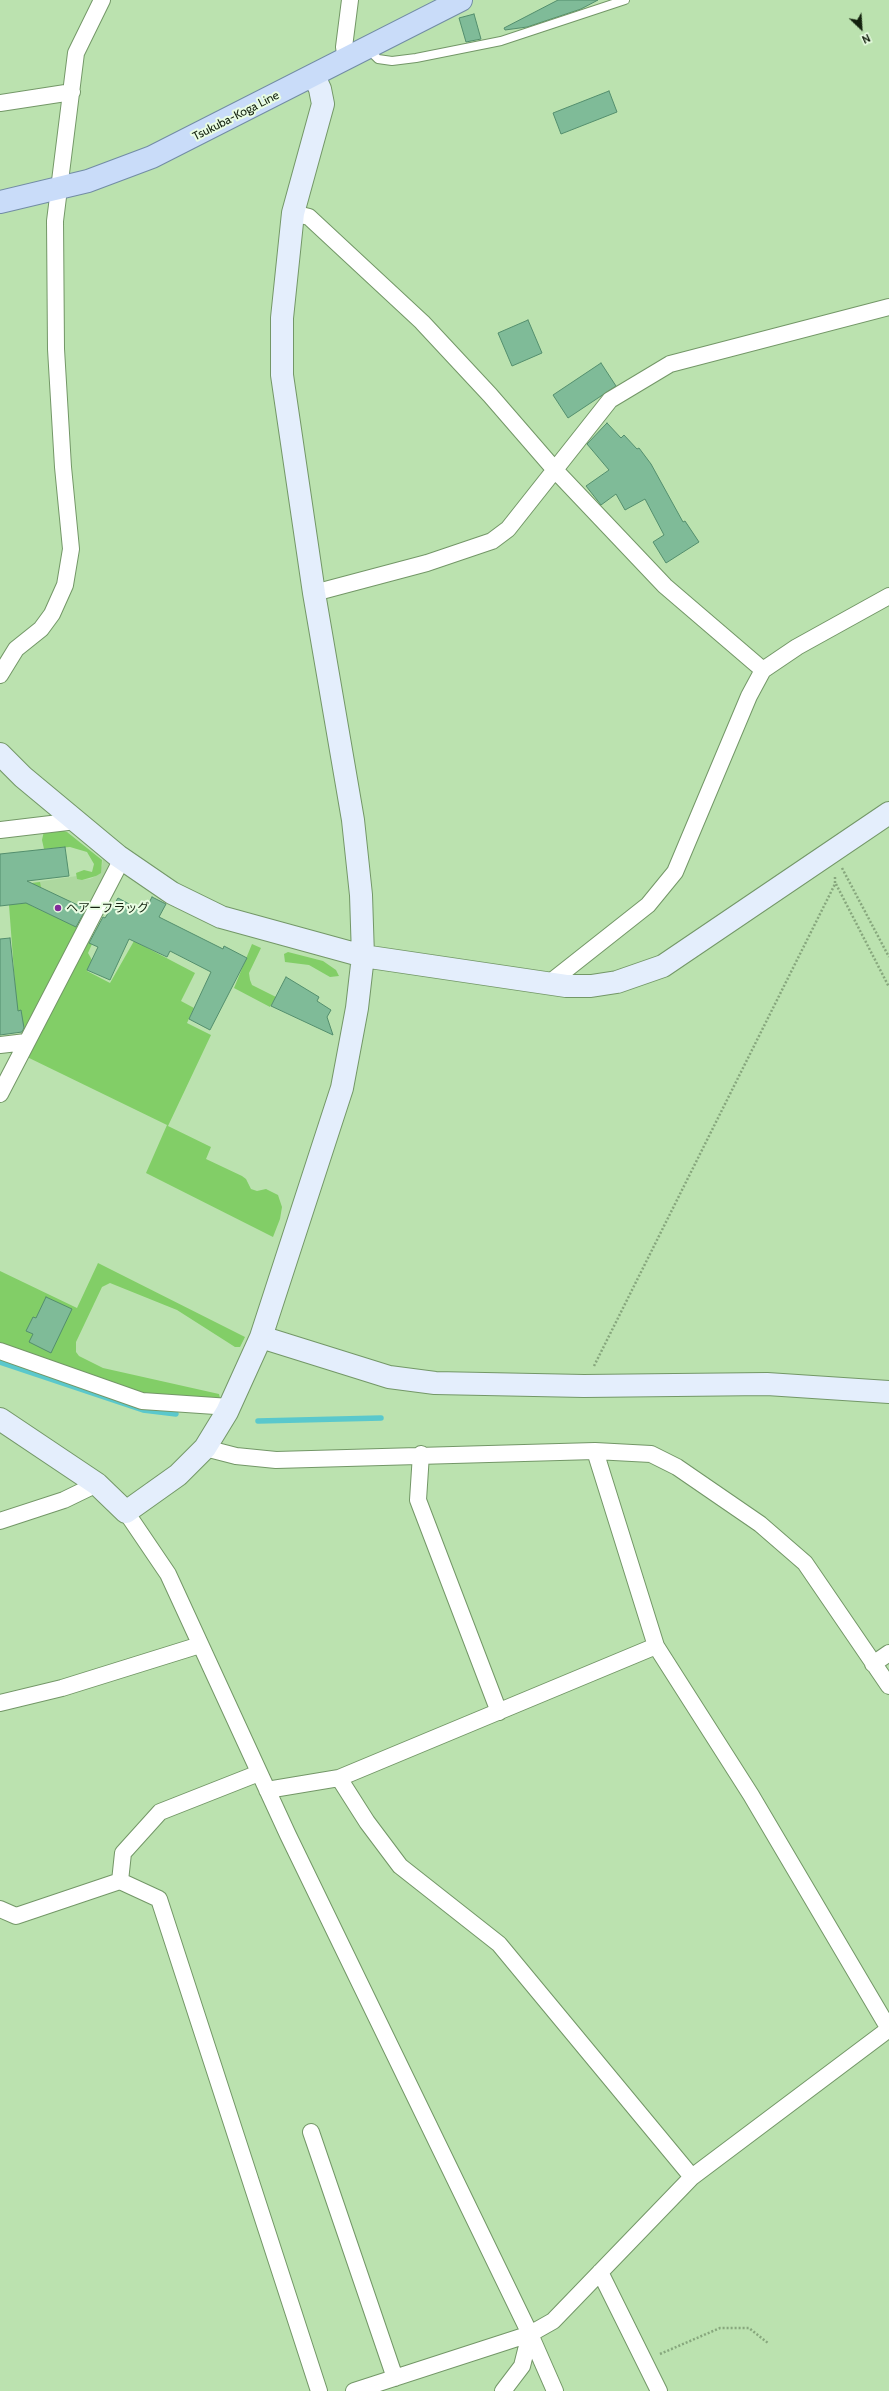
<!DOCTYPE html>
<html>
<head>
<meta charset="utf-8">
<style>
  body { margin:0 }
  #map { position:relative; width:889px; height:2391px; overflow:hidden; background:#bbe2af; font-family:Cabin,sans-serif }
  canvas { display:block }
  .north { position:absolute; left:841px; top:8px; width:40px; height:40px; -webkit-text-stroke:3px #e9fde3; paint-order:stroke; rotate:155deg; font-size:11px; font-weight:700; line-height:16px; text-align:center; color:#13210e }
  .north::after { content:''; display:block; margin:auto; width:14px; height:18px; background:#13210e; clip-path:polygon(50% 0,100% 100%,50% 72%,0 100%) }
</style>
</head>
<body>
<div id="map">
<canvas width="889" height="2391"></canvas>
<div class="north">N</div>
</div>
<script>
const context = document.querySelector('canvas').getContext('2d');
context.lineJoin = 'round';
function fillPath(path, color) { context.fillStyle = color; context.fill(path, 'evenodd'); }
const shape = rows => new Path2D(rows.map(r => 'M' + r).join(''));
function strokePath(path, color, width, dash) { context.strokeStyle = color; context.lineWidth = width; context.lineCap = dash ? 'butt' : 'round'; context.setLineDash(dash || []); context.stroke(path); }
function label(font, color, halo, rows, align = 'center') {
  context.font = font + ' Cabin,"Noto Sans JP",sans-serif'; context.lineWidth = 4; context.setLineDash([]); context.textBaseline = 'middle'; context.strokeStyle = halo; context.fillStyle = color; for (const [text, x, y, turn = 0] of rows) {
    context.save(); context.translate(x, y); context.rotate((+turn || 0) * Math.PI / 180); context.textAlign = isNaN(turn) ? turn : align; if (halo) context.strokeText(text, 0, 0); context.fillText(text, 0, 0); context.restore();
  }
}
const built = shape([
  [103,858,117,868,84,931,32,906,17,885,77,876,82,880,90,879,96,876,102,866]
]);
const green = shape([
  [61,830,67,832,102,860,101,873,96,876,82,880,77,879,76,873,84,870,92,872,94,864,87,852,70,847,44,849,42,840,44,831],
  [40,882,41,887,32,906,81,929,24,1031,21,1011,11,1012,0,987,15,985,9,905,17,885],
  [85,941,92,944,88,953,92,960,87,971,110,983,134,941,195,973,181,1001,194,1008,187,1023,211,1035,168,1126,211,1147,206,1159,242,1176,246,1179,251,1189,257,1191,266,1189,278,1195,282,1207,280,1219,273,1237,146,1173,167,1125,25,1056],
  [252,944,261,948,249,973,250,980,252,985,276,997,270,1007,234,988],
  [288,952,323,961,336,970,339,976,330,977,309,965,285,962,284,954],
  [98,1263,245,1337,240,1347,235,1347,177,1310,110,1283,102,1287,76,1342,76,1352,79,1356,103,1368,219,1394,220,1398,214,1400,139,1393,0,1346,0,1271,77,1308]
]);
const stream = shape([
  [0,1362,143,1410,176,1414],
  [258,1421,381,1418]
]);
const building = shape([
  [558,0,598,0,581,9,527,27,505,30,504,28,558,0],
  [474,14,481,39,466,42,459,18,474,14],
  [609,91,617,112,561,134,553,113,609,91],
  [528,320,542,353,512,366,498,333,528,320],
  [601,363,616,386,568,418,553,395,601,363],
  [607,423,621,438,624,435,637,449,639,448,651,464,683,522,685,521,699,542,666,563,653,542,664,535,645,499,625,510,616,494,601,505,586,486,609,470,587,444,607,423],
  [65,847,69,876,27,881,86,909,76,927,26,903,0,906,0,854,65,847],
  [152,897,166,904,159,917,223,949,224,946,247,958,210,1030,189,1019,211,972,170,951,167,957,129,939,110,980,87,970,98,947,89,943,103,917,105,918,118,898,144,912,152,897],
  [10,938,18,1011,21,1010,24,1028,22,1032,0,1035,0,939,10,938],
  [286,977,319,997,317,1001,331,1010,327,1017,333,1035,271,1006,286,977],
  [46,1297,72,1309,51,1353,29,1342,33,1334,26,1331,33,1317,36,1318,46,1297]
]);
const path = shape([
  [842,868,889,957],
  [836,884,889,987],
  [594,1366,835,884,835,875],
  [660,2354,720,2328,749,2328,768,2343]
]);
const lane = shape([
  [368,49,378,59,392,61,416,58,501,41,625,0]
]);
const street = shape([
  [346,59,344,47,350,0],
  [0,103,72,92],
  [293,213,309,217,422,322,490,395,555,470,665,586,763,670],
  [314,593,427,563,492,541,508,529,610,400,670,364,889,307],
  [0,675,16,649,41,629,52,614,65,585,71,549,63,467,56,349,55,221,76,53,102,0],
  [0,830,76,821],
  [548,984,648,905,675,872,749,696,763,670,797,647,889,596],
  [0,1045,26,1042],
  [0,1094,122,859],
  [0,1351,142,1401,230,1407],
  [205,1448,236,1456,276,1460,595,1451,651,1454,677,1467,760,1524,805,1563,889,1686],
  [595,1451,656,1646,751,1795,889,2029],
  [421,1454,418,1500,499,1712],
  [126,1512,168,1574,288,1835,530,2334,555,2391],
  [0,1521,64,1500,97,1484],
  [873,1664,889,1653],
  [0,1703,62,1688,200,1645],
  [339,1778,367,1822,400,1866,499,1944,692,2177],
  [267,1790,339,1778,656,1646],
  [120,1881,123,1853,160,1812,259,1773],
  [0,1909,16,1916,120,1881,159,1899,319,2391],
  [311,2132,395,2378],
  [600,2272,659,2391],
  [354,2391,530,2334,553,2321,692,2177,889,2029],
  [503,2391,522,2366,530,2334]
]);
const secondary = shape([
  [0,754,23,777,118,856,172,893,221,917,363,956,566,986,591,986,617,982,663,966,889,813],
  [261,1337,389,1377,435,1383,584,1386,767,1384,889,1392],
  [0,1419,97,1484,126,1512,178,1475,205,1448,227,1412,261,1337,342,1088,357,1008,363,956,361,895,353,820,314,593,282,375,282,318,293,213,323,104,320,89,314,76]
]);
const primary = shape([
  [0,202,88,181,152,157,461,0]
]);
const markers = [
  [58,908,4,"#822c9a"]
];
const streetNames = [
  ["Tsukuba-Koga Line",236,116,-27]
];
const poiNames = [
  ["ヘアーフラッグ",66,908]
];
fillPath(built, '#add89f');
fillPath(green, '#82ce67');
strokePath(stream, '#5ac8cc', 5.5);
fillPath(building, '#7fbb98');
strokePath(building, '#538e6d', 1);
strokePath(lane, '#739767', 10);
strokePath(street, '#739767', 18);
strokePath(secondary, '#739767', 24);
strokePath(primary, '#728ca4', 24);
strokePath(path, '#87a77d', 2.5, [2, 2]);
strokePath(lane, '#fff', 8);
strokePath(street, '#fff', 16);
strokePath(secondary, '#e4eefc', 22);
strokePath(primary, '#c9dcf9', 22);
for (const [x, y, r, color] of markers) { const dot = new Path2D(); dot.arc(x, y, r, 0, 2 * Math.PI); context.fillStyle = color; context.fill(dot); strokePath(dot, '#e9fde3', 1.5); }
label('12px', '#13210e', '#e9fde3', streetNames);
label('12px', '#13210e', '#e9fde3', poiNames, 'left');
</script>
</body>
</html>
